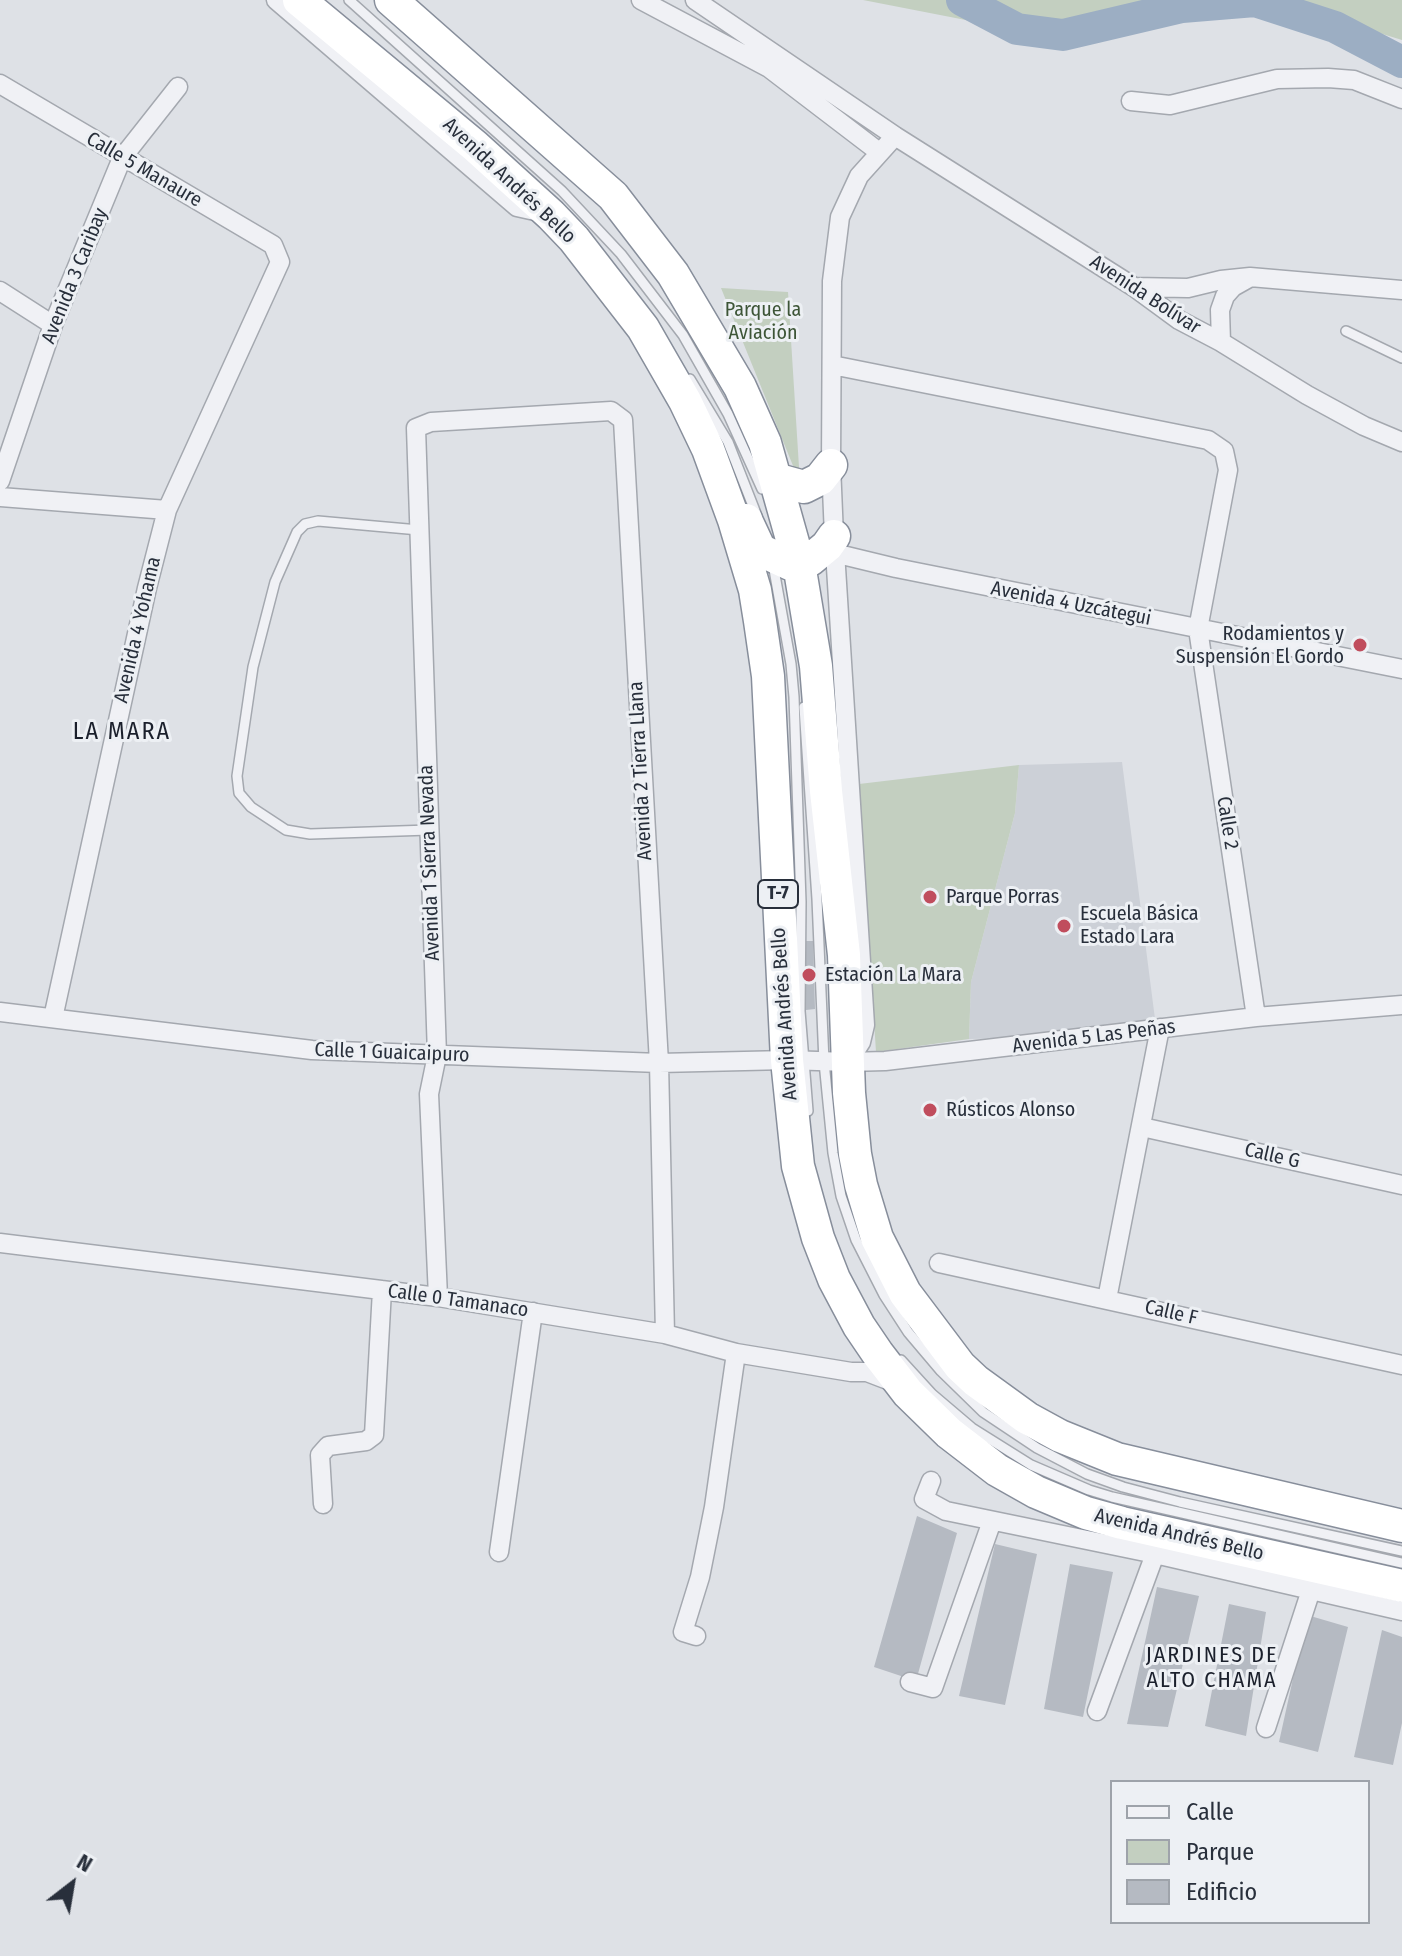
<!DOCTYPE html>
<html>
<head>
<meta charset="utf-8">
<style>
  body { margin:0 }
  #map { position:relative; width:1402px; height:1956px; overflow:hidden; background:#dee1e6; font-family:"Fira Sans Condensed",sans-serif }
  canvas { display:block }
  .legend { position:absolute; left:1110px; top:1780px; width:260px; height:144px; box-sizing:border-box; background:#edf0f4; border:2px solid #9ea3aa; margin:0; padding:10px 14px; list-style:none; font-size:24px; color:#282f3b }
  .legend li { display:flex; align-items:center; gap:16px; height:40px }
  .legend b { width:40px; border:2px solid #9ea3aa }
  .north { position:absolute; left:32px; top:1844px; width:80px; height:80px; -webkit-text-stroke:6px #edf0f4; paint-order:stroke; rotate:31deg; font-size:22px; font-weight:700; line-height:32px; text-align:center; color:#282f3b }
  .north::after { content:''; display:block; margin:auto; width:28px; height:36px; background:#282f3b; clip-path:polygon(50% 0,100% 100%,50% 72%,0 100%) }
</style>
</head>
<body>
<div id="map">
<canvas width="1402" height="1956"></canvas>
<ul class="legend">
<li><b style="height:10px;background:#f0f1f5"></b>Calle</li>
<li><b style="height:22px;background:#c3cfc0"></b>Parque</li>
<li><b style="height:22px;background:#b5bac2"></b>Edificio</li>
</ul>
<div class="north">N</div>
</div>
<script>
const context = document.querySelector('canvas').getContext('2d');
context.lineJoin = 'round';
function fillPath(path, color) { context.fillStyle = color; context.fill(path, 'evenodd'); }
const shape = rows => new Path2D(rows.map(r => 'M' + r).join(''));
function strokePath(path, color, width, dash) { context.strokeStyle = color; context.lineWidth = width; context.lineCap = dash ? 'butt' : 'round'; context.setLineDash(dash || []); context.stroke(path); }
function label(font, color, halo, rows, align = 'center') {
  context.font = font + ' "Fira Sans Condensed",sans-serif'; context.lineWidth = 6; context.setLineDash([]); context.textBaseline = 'middle'; context.strokeStyle = halo; context.fillStyle = color; for (const [text, x, y, turn = 0] of rows) {
    context.save(); context.translate(x, y); context.rotate((+turn || 0) * Math.PI / 180); context.textAlign = isNaN(turn) ? turn : align; if (halo) context.strokeText(text, 0, 0); context.fillText(text, 0, 0); context.restore();
  }
}
const built = shape([
  [1122,762,1155,1019,1016,1038,969,1039,971,982,1015,813,1019,765]
]);
const green = shape([
  [863,0,1227,0,1053,37],
  [1254,0,1402,0,1402,40,1288,5],
  [721,288,788,292,800,483],
  [1019,765,1015,813,971,982,969,1039,876,1052,859,784]
]);
const river = shape([
  [962,0,1017,29,1063,35,1182,7,1255,1,1335,27,1402,62]
]);
const building = shape([
  [803,941,813,941,815,1009,806,1010],
  [917,1516,957,1533,916,1681,874,1667],
  [995,1544,1037,1554,1005,1705,959,1696],
  [1070,1564,1113,1572,1083,1717,1044,1709],
  [1157,1587,1199,1596,1168,1727,1127,1724],
  [1229,1604,1266,1612,1246,1736,1205,1726],
  [1307,1615,1348,1627,1318,1752,1279,1742],
  [1382,1630,1402,1637,1402,1723,1393,1765,1354,1757]
]);
const lane = shape([
  [349,0,562,191,621,254,683,335,728,414,762,489],
  [1346,331,1402,358],
  [690,379,728,442,757,516],
  [419,530,318,521,305,524,297,532,275,582,253,667,237,776,239,793,251,807,286,830,310,834,429,830],
  [773,564,791,664,794,697,801,902,800,1011,808,1111],
  [804,707,817,899,824,1062,833,1153,841,1196,856,1240,884,1295,908,1332,941,1371,983,1412,1037,1448,1087,1474,1123,1487,1180,1502,1402,1551],
  [901,1360,932,1394,972,1428,1031,1465,1089,1490,1112,1497,1402,1563]
]);
const street = shape([
  [276,0,517,207,544,213],
  [641,0,769,68,879,152],
  [695,0,895,136,1134,287,1179,320,1221,342,1307,395,1364,426,1402,442],
  [0,84,273,245,280,262,167,510,147,588,53,1018],
  [1131,101,1170,105,1277,79,1328,78,1354,80,1402,99],
  [1134,287,1188,288,1221,280,1250,277,1402,290],
  [0,291,53,325],
  [1221,342,1220,310,1225,296,1233,287,1249,278],
  [832,365,1208,440,1224,451,1228,470,1198,629,1256,1017],
  [0,481,53,325,122,158,178,87],
  [0,497,167,510],
  [834,553,896,568,1402,669],
  [0,1012,312,1050,659,1063,787,1060,848,1062,885,1061,1256,1017,1402,1005],
  [854,1053,861,1042,865,1025,834,536,831,465,832,281,840,217,859,176,895,136],
  [1142,1127,1402,1185],
  [0,1243,438,1297,665,1334,736,1353,851,1372,867,1372,893,1382],
  [939,1263,1402,1365],
  [438,1297,429,1094,437,1055,416,428,431,422,611,411,623,420,659,1063,665,1334],
  [1107,1299,1160,1028],
  [931,1481,924,1499,946,1511,1155,1554,1402,1611],
  [323,1504,320,1455,328,1446,366,1441,374,1435,382,1290],
  [499,1552,533,1312],
  [696,1636,683,1632,700,1577,714,1507,736,1353],
  [910,1682,933,1688,992,1521],
  [1097,1711,1155,1554],
  [1266,1728,1311,1590]
]);
const highway = shape([
  [299,0,475,146,551,215,574,239,643,328,685,401,708,449,734,520,755,590,760,621,768,676,787,1060,798,1166,818,1238,834,1279,859,1326,878,1354,908,1393,949,1433,997,1470,1036,1492,1086,1513,1122,1523,1402,1586],
  [391,0,613,196,673,274,740,387,765,443,799,564,816,666,826,791,844,955,849,1093,855,1154,861,1185,877,1238,905,1293,960,1366,976,1381,1027,1418,1060,1436,1117,1459,1402,1526],
  [775,479,804,487,820,479,831,465],
  [746,520,760,550,790,564,810,560,827,546,834,536]
]);
const markers = [
  [1360,645,8,"#c04d5d"],
  [930,897,8,"#c04d5d"],
  [1064,926,8,"#c04d5d"],
  [809,975,8,"#c04d5d"],
  [930,1110,8,"#c04d5d"]
];
const shields = [
  [778,894,40]
];
const shieldNames = [
  ["T-7",778,894]
];
const streetNames = [
  ["Calle 5 Manaure",144,170,30],
  ["Avenida Andrés Bello",509,181,43],
  ["Avenida 3 Caribay",75,276,-68],
  ["Avenida Bolívar",1145,295,33],
  ["Avenida 4 Uzcátegui",1071,604,11],
  ["Avenida 4 Yohama",138,630,-77],
  ["Avenida 2 Tierra Llana",641,771,-93],
  ["Calle 2",1227,823,81],
  ["Avenida 1 Sierra Nevada",430,863,-92],
  ["Avenida Andrés Bello",785,1014,-94],
  ["Avenida 5 Las Peñas",1094,1037,-7],
  ["Calle 1 Guaicaipuro",392,1053,2],
  ["Calle G",1272,1156,13],
  ["Calle 0 Tamanaco",458,1301,8],
  ["Calle F",1171,1313,13],
  ["Avenida Andrés Bello",1179,1535,13]
];
const parkNames = [
  ["Parque la",763,310],
  ["Aviación",763,333]
];
const poiNames = [
  ["Rodamientos y",1344,634,"right"],
  ["Suspensión El Gordo",1344,657,"right"],
  ["Parque Porras",946,897],
  ["Escuela Básica",1080,914],
  ["Estado Lara",1080,937],
  ["Estación La Mara",825,975],
  ["Rústicos Alonso",946,1110]
];
const neighbourhoodNames = [
  ["JARDINES DE",1212,1656],
  ["ALTO CHAMA",1212,1681]
];
const quarterNames = [
  ["LA MARA",122,732]
];
fillPath(built, '#ccd0d7');
fillPath(green, '#c3cfc0');
strokePath(river, '#9caec3', 32);
fillPath(building, '#b5bac2');
strokePath(lane, '#a4a8af', 12);
strokePath(street, '#a4a8af', 21);
strokePath(highway, '#878e9b', 35);
strokePath(lane, '#f0f1f5', 9);
strokePath(street, '#f0f1f5', 18);
strokePath(highway, '#fff', 32);
for (const [x, y, r, color] of markers) { const dot = new Path2D(); dot.arc(x, y, r, 0, 2 * Math.PI); context.fillStyle = color; context.fill(dot); strokePath(dot, '#edf0f4', 3); }
for (const [x, y, w] of shields) { const box = new Path2D(); box.roundRect(x - w / 2, y - 14, w, 28, 6); context.fillStyle = '#edf0f4'; context.fill(box); strokePath(box, '#282f3b', 2); }
label('bold 18px', '#282f3b', null, shieldNames);
label('20px', '#282f3b', '#edf0f4', streetNames);
label('20px', '#3d5537', '#edf0f4', parkNames);
label('20px', '#282f3b', '#edf0f4', poiNames, 'left');
context.letterSpacing = '2px';
label('22px', '#1b202c', '#edf0f4', neighbourhoodNames);
context.letterSpacing = '0px';
context.letterSpacing = '2px';
label('24px', '#1b202c', '#edf0f4', quarterNames);
context.letterSpacing = '0px';
</script>
</body>
</html>
